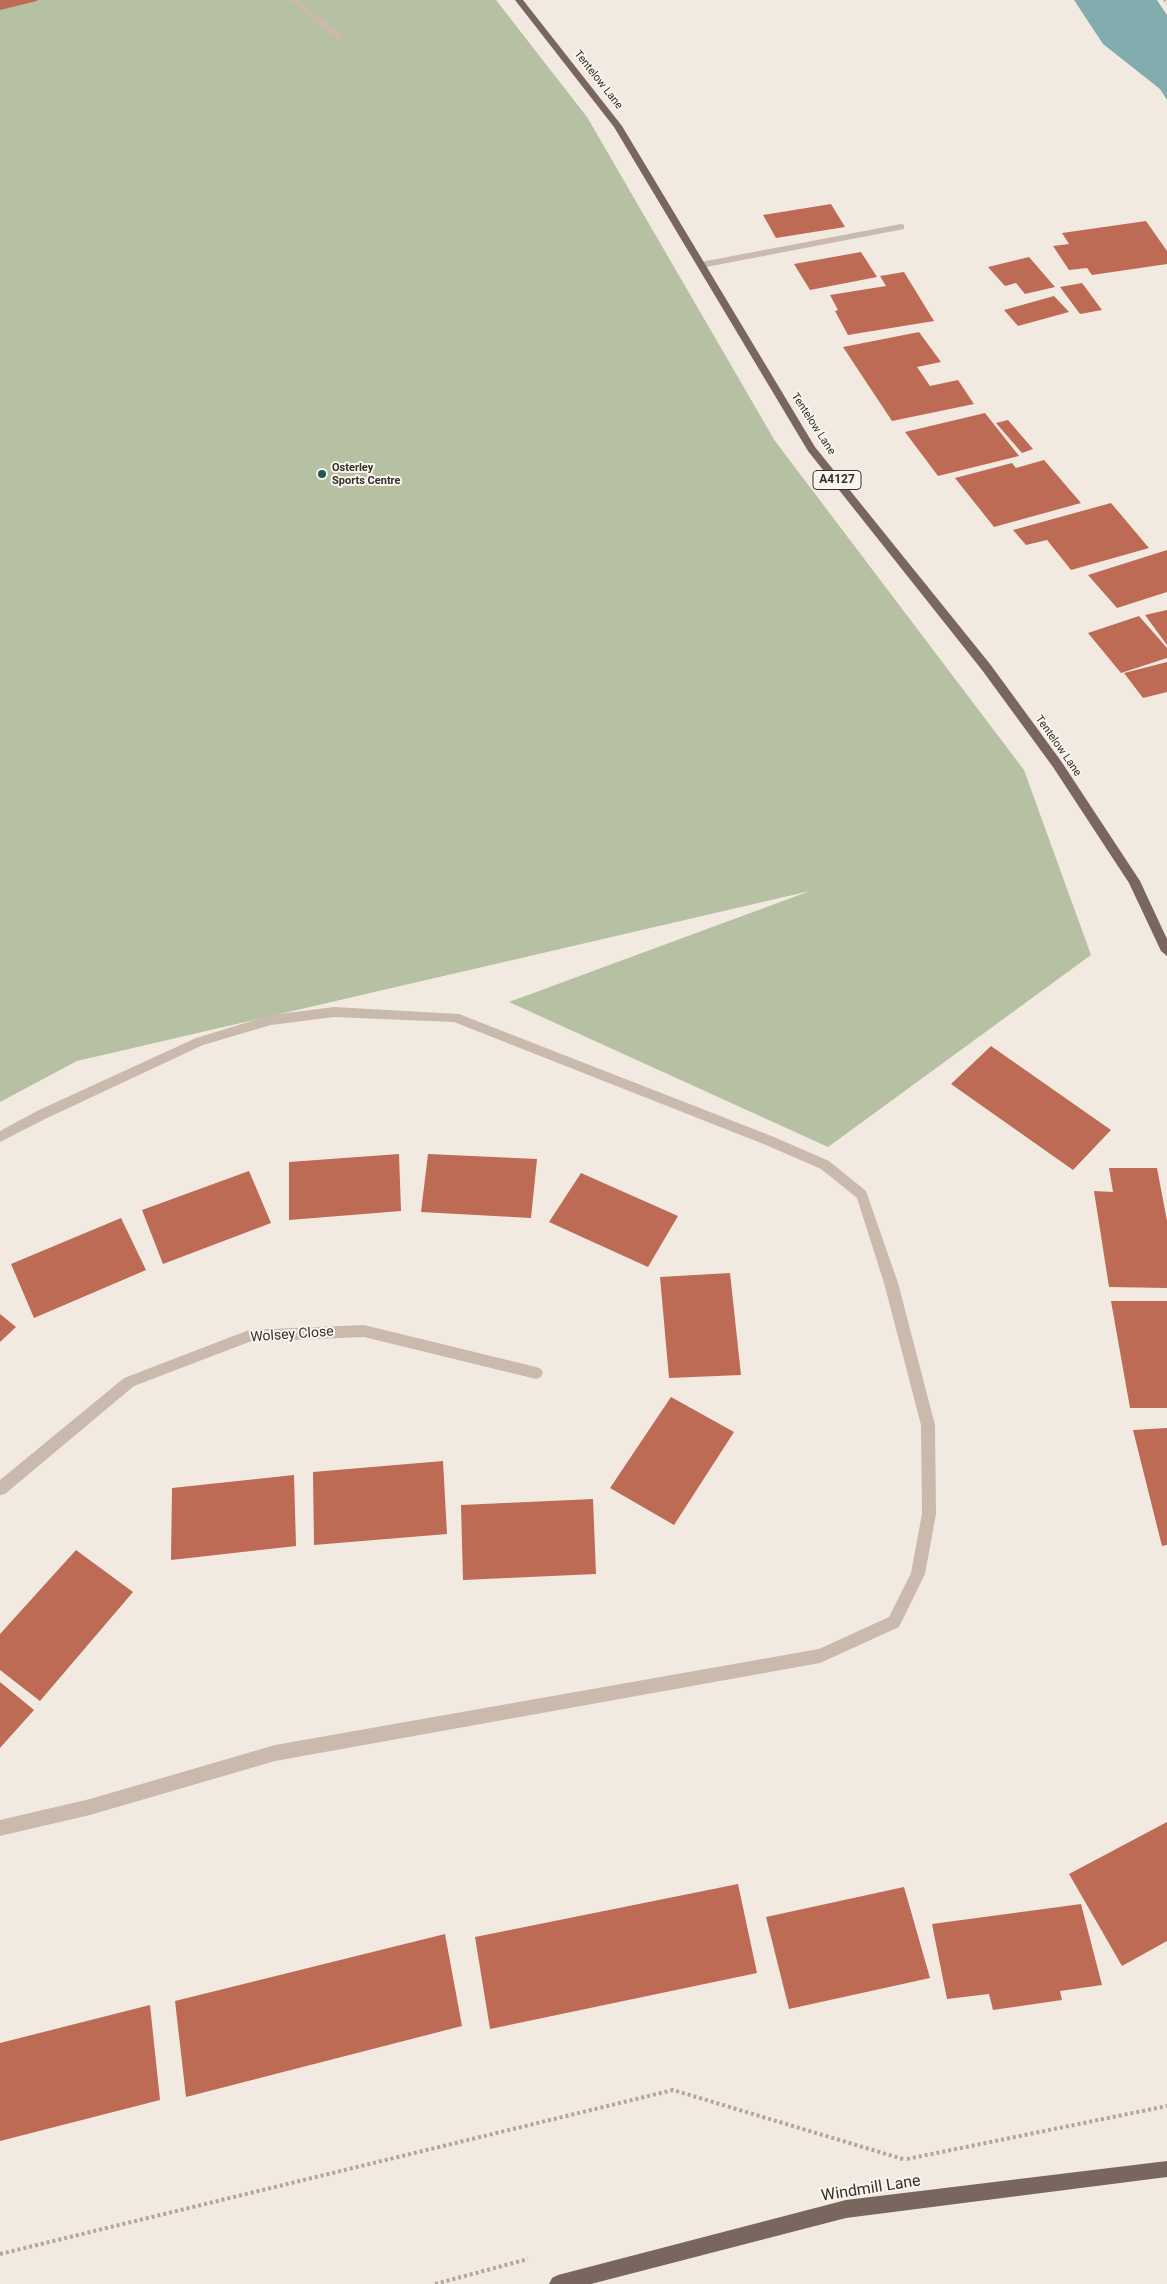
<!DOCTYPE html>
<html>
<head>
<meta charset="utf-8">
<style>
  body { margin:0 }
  canvas { display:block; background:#f2eae1 }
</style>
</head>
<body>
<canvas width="1167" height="2284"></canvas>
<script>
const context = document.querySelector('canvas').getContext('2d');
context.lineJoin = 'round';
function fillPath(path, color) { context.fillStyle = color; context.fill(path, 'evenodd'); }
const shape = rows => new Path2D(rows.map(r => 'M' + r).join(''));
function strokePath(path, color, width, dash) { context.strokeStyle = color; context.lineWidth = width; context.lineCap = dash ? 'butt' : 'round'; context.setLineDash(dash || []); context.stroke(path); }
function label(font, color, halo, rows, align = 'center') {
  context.font = font + ' Roboto,sans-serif'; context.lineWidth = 4; context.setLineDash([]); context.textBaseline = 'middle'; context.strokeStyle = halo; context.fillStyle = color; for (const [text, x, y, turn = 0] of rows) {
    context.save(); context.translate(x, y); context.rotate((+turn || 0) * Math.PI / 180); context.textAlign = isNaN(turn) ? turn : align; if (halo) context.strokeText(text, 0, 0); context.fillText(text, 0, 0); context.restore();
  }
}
const green = shape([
  [0,0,496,0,587,117,775,441,1024,770,1091,955,828,1147,509,1002,810,891,77,1061,0,1102]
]);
const water = shape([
  [1074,0,1157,0,1167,15,1167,100,1160,89,1103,44]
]);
const building = shape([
  [0,0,37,0,37,1,0,10],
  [831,204,845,227,776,238,763,215],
  [1146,221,1167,251,1167,264,1092,275,1087,268,1069,270,1053,246,1069,244,1062,233],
  [861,252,877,277,810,290,794,264],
  [1029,257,1055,287,1025,294,1016,283,1005,286,988,267],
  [904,272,934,321,848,335,835,311,838,310,830,295,886,286,880,276],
  [1082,283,1102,310,1080,314,1060,287],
  [1054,296,1069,312,1018,326,1004,310],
  [919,332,941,362,917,367,930,386,958,380,974,404,892,421,843,347],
  [985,413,1019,456,938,476,905,432],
  [1008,420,1033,449,1022,453,996,423],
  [1044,460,1081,503,994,527,955,478,1012,463,1016,468],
  [1111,503,1149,548,1071,570,1047,540,1026,545,1013,530],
  [1167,550,1167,592,1117,608,1088,575],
  [1167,610,1167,645,1145,615],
  [1139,616,1167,648,1167,658,1121,673,1088,633],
  [1167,662,1167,692,1143,698,1124,673],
  [991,1046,1111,1130,1073,1170,951,1084],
  [399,1154,401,1211,289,1220,289,1162],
  [428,1154,537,1159,531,1218,421,1212],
  [1109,1168,1157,1168,1167,1221,1167,1288,1109,1287,1094,1191,1113,1192],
  [249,1171,271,1223,163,1264,142,1210],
  [581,1173,678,1216,648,1267,549,1222],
  [121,1218,146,1270,34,1318,11,1264],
  [730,1273,741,1375,669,1378,660,1277],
  [1111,1301,1167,1301,1167,1408,1130,1408],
  [0,1314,16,1327,0,1342],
  [671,1397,734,1432,674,1525,610,1488],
  [1167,1428,1167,1545,1162,1546,1133,1430],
  [443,1461,447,1534,314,1545,313,1472],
  [294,1475,296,1546,171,1560,172,1488],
  [593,1499,596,1574,463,1580,461,1505],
  [76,1550,133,1592,40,1701,0,1670,0,1634],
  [0,1682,34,1710,0,1748],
  [1167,1822,1167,1941,1122,1966,1069,1874],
  [738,1884,757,1973,490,2029,475,1937],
  [904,1887,930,1978,789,2009,766,1917],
  [1081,1904,1102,1985,1060,1991,1062,2000,993,2010,989,1994,947,1999,932,1924],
  [445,1934,462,2026,186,2097,175,2001],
  [150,2005,160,2100,0,2141,0,2043]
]);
const pathFar1 = shape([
  [1164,0,1167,4]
]);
const path = shape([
  [907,2159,1167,2106],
  [0,2254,673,2090,906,2160],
  [435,2284,528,2259]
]);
const minor = shape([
  [289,0,298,0,343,35,343,39,337,39,289,0],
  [901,224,904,225,904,229,701,268,697,265,701,262,901,224],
  [334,1007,459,1014,774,1137,829,1161,866,1191,898,1283,935,1425,936,1514,925,1574,899,1627,820,1663,275,1761,90,1815,0,1836,0,1820,90,1799,275,1745,819,1649,889,1617,911,1573,922,1514,921,1425,884,1283,857,1198,821,1169,766,1145,454,1022,334,1017,271,1025,203,1045,45,1119,0,1142,0,1131,37,1111,196,1038,271,1015,334,1007],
  [364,1325,536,1367,541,1369,543,1373,541,1377,536,1379,364,1337,249,1342,134,1386,5,1494,0,1495,0,1480,124,1378,249,1330,364,1325]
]);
const major = shape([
  [515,0,523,0,622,126,815,447,990,664,1061,761,1140,881,1167,939,1167,956,1161,951,1129,883,1053,767,982,670,808,451,614,127,515,0],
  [1167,2161,1167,2177,846,2218,591,2284,549,2284,552,2278,558,2275,846,2200,1167,2161]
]);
const markers = [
  [322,474,5,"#245557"]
];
const farStreetnames = [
  ["Tentelow Lane",598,80,52],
  ["Tentelow Lane",813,424,57],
  ["Tentelow Lane",1058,746,55]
];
const farPoinames = [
  ["Osterley",332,468],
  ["Sports Centre",332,481]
];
const shields = [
  [837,480,48]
];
const shieldNames = [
  ["A4127",837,480]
];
const streetNames = [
  ["Wolsey Close",292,1335,-4]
];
const nearStreetnames = [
  ["Windmill Lane",871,2189,-9]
];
fillPath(green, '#b6c0a2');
fillPath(water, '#82acad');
fillPath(building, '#bd6b54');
strokePath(pathFar1, '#b5a498', 2, [2, 2]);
strokePath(path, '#b5a498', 4, [3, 3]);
fillPath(minor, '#c9baad');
fillPath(major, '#79665e');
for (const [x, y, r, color] of markers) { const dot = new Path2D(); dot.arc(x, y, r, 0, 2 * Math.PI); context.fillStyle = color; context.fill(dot); strokePath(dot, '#f9f4ed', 2); }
label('11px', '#382f2b', '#f9f4ed', farStreetnames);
label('bold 11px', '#382f2b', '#f9f4ed', farPoinames, 'left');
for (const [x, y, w] of shields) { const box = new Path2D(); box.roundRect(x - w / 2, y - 9.5, w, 19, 4); context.fillStyle = '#f9f4ed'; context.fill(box); strokePath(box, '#382f2b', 1); }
label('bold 12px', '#382f2b', null, shieldNames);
label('14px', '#382f2b', '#f9f4ed', streetNames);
label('16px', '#382f2b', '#f9f4ed', nearStreetnames);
</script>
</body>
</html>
